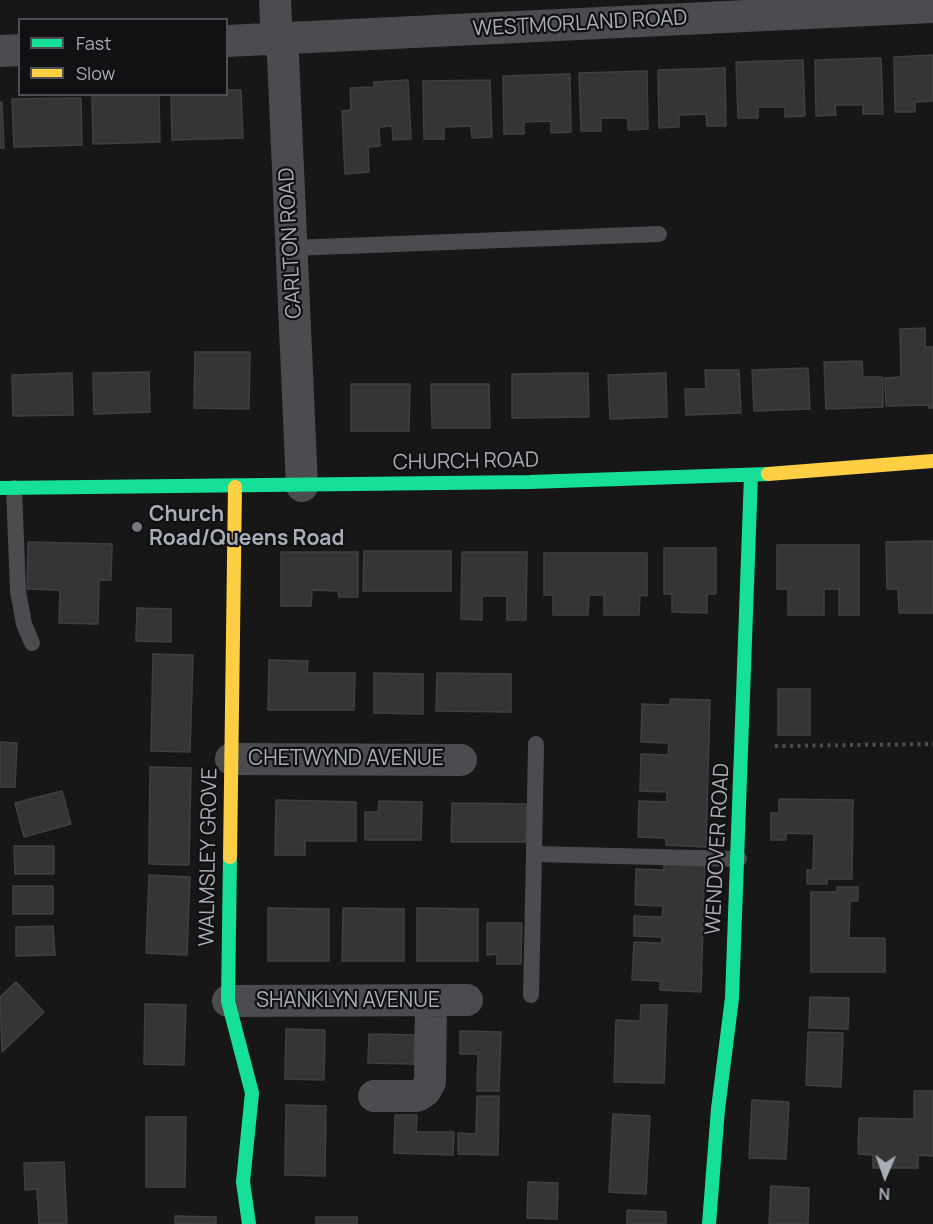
<!DOCTYPE html>
<html>
<head>
<meta charset="utf-8">
<style>
  body { margin:0 }
  #map { position:relative; width:933px; height:1224px; overflow:hidden; background:#171717; font-family:Manrope,sans-serif }
  canvas { display:block }
  .legend { position:absolute; left:18px; top:18px; width:210px; height:78px; box-sizing:border-box; background:#111113; border:2px solid #4d4f55; margin:0; padding:8px 10px; list-style:none; font-size:18px; color:#a8adb8 }
  .legend li { display:flex; align-items:center; gap:12px; height:30px }
  .legend b { width:30px; border:2px solid #4d4f55 }
  .north { position:absolute; left:855px; top:1146px; width:60px; height:60px; -webkit-text-stroke:4px #111113; paint-order:stroke; rotate:182deg; font-size:16px; font-weight:700; line-height:24px; text-align:center; color:#a8adb8 }
  .north::after { content:''; display:block; margin:auto; width:21px; height:27px; background:#a8adb8; clip-path:polygon(50% 0,100% 100%,50% 72%,0 100%) }
</style>
</head>
<body>
<div id="map">
<canvas width="933" height="1224"></canvas>
<ul class="legend">
<li><b style="height:8px;background:#16e098"></b>Fast</li>
<li><b style="height:8px;background:#ffcf43"></b>Slow</li>
</ul>
<div class="north">N</div>
</div>
<script>
const context = document.querySelector('canvas').getContext('2d');
context.lineJoin = 'round';
function fillPath(path, color) { context.fillStyle = color; context.fill(path, 'evenodd'); }
const shape = rows => new Path2D(rows.map(r => 'M' + r).join(''));
function strokePath(path, color, width, dash) { context.strokeStyle = color; context.lineWidth = width; context.lineCap = dash ? 'butt' : 'round'; context.setLineDash(dash || []); context.stroke(path); }
function label(font, color, halo, rows, align = 'center') {
  context.font = font + ' Manrope,sans-serif'; context.lineWidth = 4.5; context.setLineDash([]); context.textBaseline = 'middle'; context.strokeStyle = halo; context.fillStyle = color; for (const [text, x, y, turn = 0] of rows) {
    context.save(); context.translate(x, y); context.rotate((+turn || 0) * Math.PI / 180); context.textAlign = isNaN(turn) ? turn : align; if (halo) context.strokeText(text, 0, 0); context.fillText(text, 0, 0); context.restore();
  }
}
const building = shape([
  [933,55,933,101,915,102,915,112,895,112,894,57,933,55],
  [881,58,883,114,863,114,863,105,835,105,836,115,816,116,815,60,881,58],
  [803,60,805,116,785,117,785,107,758,107,758,118,738,118,736,62,803,60],
  [725,68,726,126,707,126,706,114,679,115,679,127,659,128,658,70,725,68],
  [647,71,648,129,628,130,628,118,601,118,601,131,581,131,579,73,647,71],
  [570,74,571,132,551,133,551,121,524,122,524,134,504,134,503,76,570,74],
  [408,80,411,139,393,140,392,126,379,127,380,146,368,147,369,172,345,174,342,111,351,110,350,88,374,87,374,82,408,80],
  [490,80,492,137,472,138,471,126,444,127,444,139,424,139,423,81,490,80],
  [226,90,241,90,243,138,172,140,171,94,226,94,226,90],
  [159,94,160,142,93,144,92,95,159,94],
  [81,98,82,145,14,147,12,99,81,98],
  [0,102,2,102,4,148,0,148,0,102],
  [925,328,925,347,933,347,933,408,929,408,928,405,886,406,885,378,901,377,900,329,925,328],
  [195,352,250,352,249,409,194,408,195,352],
  [862,361,863,377,883,377,883,407,826,409,824,362,862,361],
  [808,368,810,409,754,411,752,370,808,368],
  [705,370,739,370,741,413,686,415,685,389,706,389,705,370],
  [149,372,150,412,94,414,93,373,149,372],
  [72,373,73,415,13,416,12,375,72,373],
  [588,373,589,417,512,418,512,374,588,373],
  [666,373,667,417,610,419,608,375,666,373],
  [351,384,410,384,409,431,351,431,351,384],
  [431,384,489,384,490,428,432,428,431,384],
  [933,541,933,613,899,613,898,589,887,589,886,542,933,541],
  [28,542,112,544,111,580,99,580,98,624,59,623,60,590,27,589,28,542],
  [777,545,859,545,859,615,839,615,839,589,824,589,824,615,788,615,788,589,777,589,777,545],
  [664,548,716,548,716,594,707,594,707,613,672,612,672,594,664,594,664,548],
  [364,551,451,551,451,591,363,591,364,551],
  [281,552,358,552,358,597,339,597,338,591,312,590,311,606,281,606,281,552],
  [462,552,527,552,526,620,507,620,507,596,482,596,482,620,461,619,462,552],
  [544,553,647,553,647,596,640,595,639,615,604,615,604,595,589,595,588,615,553,615,553,595,544,595,544,553],
  [137,608,171,609,171,642,136,641,137,608],
  [153,654,193,655,190,752,151,751,153,654],
  [269,660,308,661,307,673,355,673,354,710,268,710,269,660],
  [374,673,423,674,423,714,374,713,374,673],
  [437,673,511,674,511,712,436,711,437,673],
  [778,689,810,689,810,735,778,735,778,689],
  [670,699,710,700,706,847,666,845,666,838,638,837,639,801,667,802,667,792,640,791,641,754,668,755,669,743,641,742,642,704,670,705,670,699],
  [0,742,17,743,15,787,0,787,0,742],
  [150,767,191,768,189,865,149,864,150,767],
  [62,791,71,824,24,837,15,803,62,791],
  [779,799,853,800,852,879,827,879,827,884,807,884,807,870,813,870,814,834,786,833,786,840,771,840,771,813,779,813,779,799],
  [276,800,356,802,356,841,305,841,305,855,275,855,276,800],
  [379,801,422,802,421,840,365,840,365,812,378,812,379,801],
  [452,803,526,804,526,842,451,842,452,803],
  [14,846,54,846,54,874,15,874,14,846],
  [664,861,705,861,701,992,660,990,660,981,632,980,634,942,662,943,662,937,634,936,634,916,662,917,663,906,635,905,636,869,664,870,664,861],
  [149,875,190,877,187,955,146,953,149,875],
  [13,886,53,886,53,914,13,914,13,886],
  [837,887,858,887,858,901,850,901,849,938,885,938,885,972,811,972,811,892,837,892,837,887],
  [268,908,329,909,329,961,268,961,268,908],
  [343,908,404,909,404,961,342,961,343,908],
  [417,908,478,909,478,961,417,961,417,908],
  [487,923,522,923,521,964,497,964,497,954,487,955,487,923],
  [53,926,55,955,16,956,16,927,53,926],
  [16,982,44,1012,2,1052,0,997,16,982],
  [810,997,849,998,848,1029,809,1028,810,997],
  [145,1004,186,1005,184,1065,144,1064,145,1004],
  [641,1005,667,1005,664,1083,614,1082,616,1020,640,1021,641,1005],
  [286,1029,325,1030,324,1080,285,1079,286,1029],
  [460,1031,501,1032,499,1091,477,1091,478,1054,460,1054,460,1031],
  [808,1032,843,1033,841,1087,806,1085,808,1032],
  [369,1034,415,1035,414,1064,368,1063,369,1034],
  [914,1091,933,1091,933,1156,918,1155,918,1168,873,1168,873,1155,858,1154,859,1118,914,1119,914,1091],
  [477,1096,499,1096,498,1155,458,1154,458,1133,476,1134,477,1096],
  [752,1100,789,1102,786,1159,749,1158,752,1100],
  [286,1105,326,1106,325,1176,285,1175,286,1105],
  [613,1114,650,1116,646,1194,609,1192,613,1114],
  [395,1115,417,1115,416,1132,454,1132,453,1155,394,1153,395,1115],
  [146,1117,186,1117,185,1187,146,1187,146,1117],
  [64,1162,67,1224,39,1224,37,1189,25,1190,24,1163,64,1162],
  [528,1182,558,1183,557,1219,527,1218,528,1182],
  [771,1186,809,1188,808,1224,769,1224,771,1186],
  [627,1210,666,1212,666,1224,627,1224,627,1210],
  [175,1216,216,1217,216,1224,175,1224,175,1216],
  [316,1217,357,1217,357,1224,316,1224,316,1217]
]);
const path = shape([
  [775,746,933,744]
]);
const lane = shape([
  [292,248,659,234],
  [14,488,18,591,24,624,32,643],
  [534,854,536,744],
  [531,995,534,854,739,859]
]);
const street = shape([
  [275,0,276,22,283,56,302,486],
  [226,41,933,7],
  [0,51,20,50],
  [231,759,461,760],
  [228,1001,467,1000],
  [374,1096,417,1096,425,1091,430,1082,431,1001]
]);
const fast = shape([
  [0,488,530,482,768,474],
  [230,857,228,1001,252,1093,243,1182,249,1224],
  [709,1224,718,1109,732,998,751,475]
]);
const slow = shape([
  [768,474,933,461],
  [230,857,235,487]
]);
const markers = [
  [137,527,6,"#757880"]
];
const streetNames = [
  ["WESTMORLAND ROAD",580,24,-3],
  ["CARLTON ROAD",291,243,-93],
  ["CHURCH ROAD",466,462,-1],
  ["CHETWYND AVENUE",346,759],
  ["WENDOVER ROAD",718,849,-87],
  ["WALMSLEY GROVE",209,857,-89],
  ["SHANKLYN AVENUE",348,1001]
];
const poiNames = [
  ["Church",149,515],
  ["Road/Queens Road",149,539]
];
fillPath(building, '#353536');
strokePath(building, '#3f4043', 1.5);
strokePath(path, '#4d4e52', 4, [3, 4.5]);
strokePath(lane, '#4b4c50', 16);
strokePath(street, '#4b4c50', 32);
strokePath(fast, '#16e098', 14);
strokePath(slow, '#ffcf43', 14);
for (const [x, y, r, color] of markers) { const dot = new Path2D(); dot.arc(x, y, r, 0, 2 * Math.PI); context.fillStyle = color; context.fill(dot); strokePath(dot, '#111113', 2); }
label('21px', '#a8adb8', '#111113', streetNames);
label('bold 21px', '#a8adb8', '#111113', poiNames, 'left');
</script>
</body>
</html>
